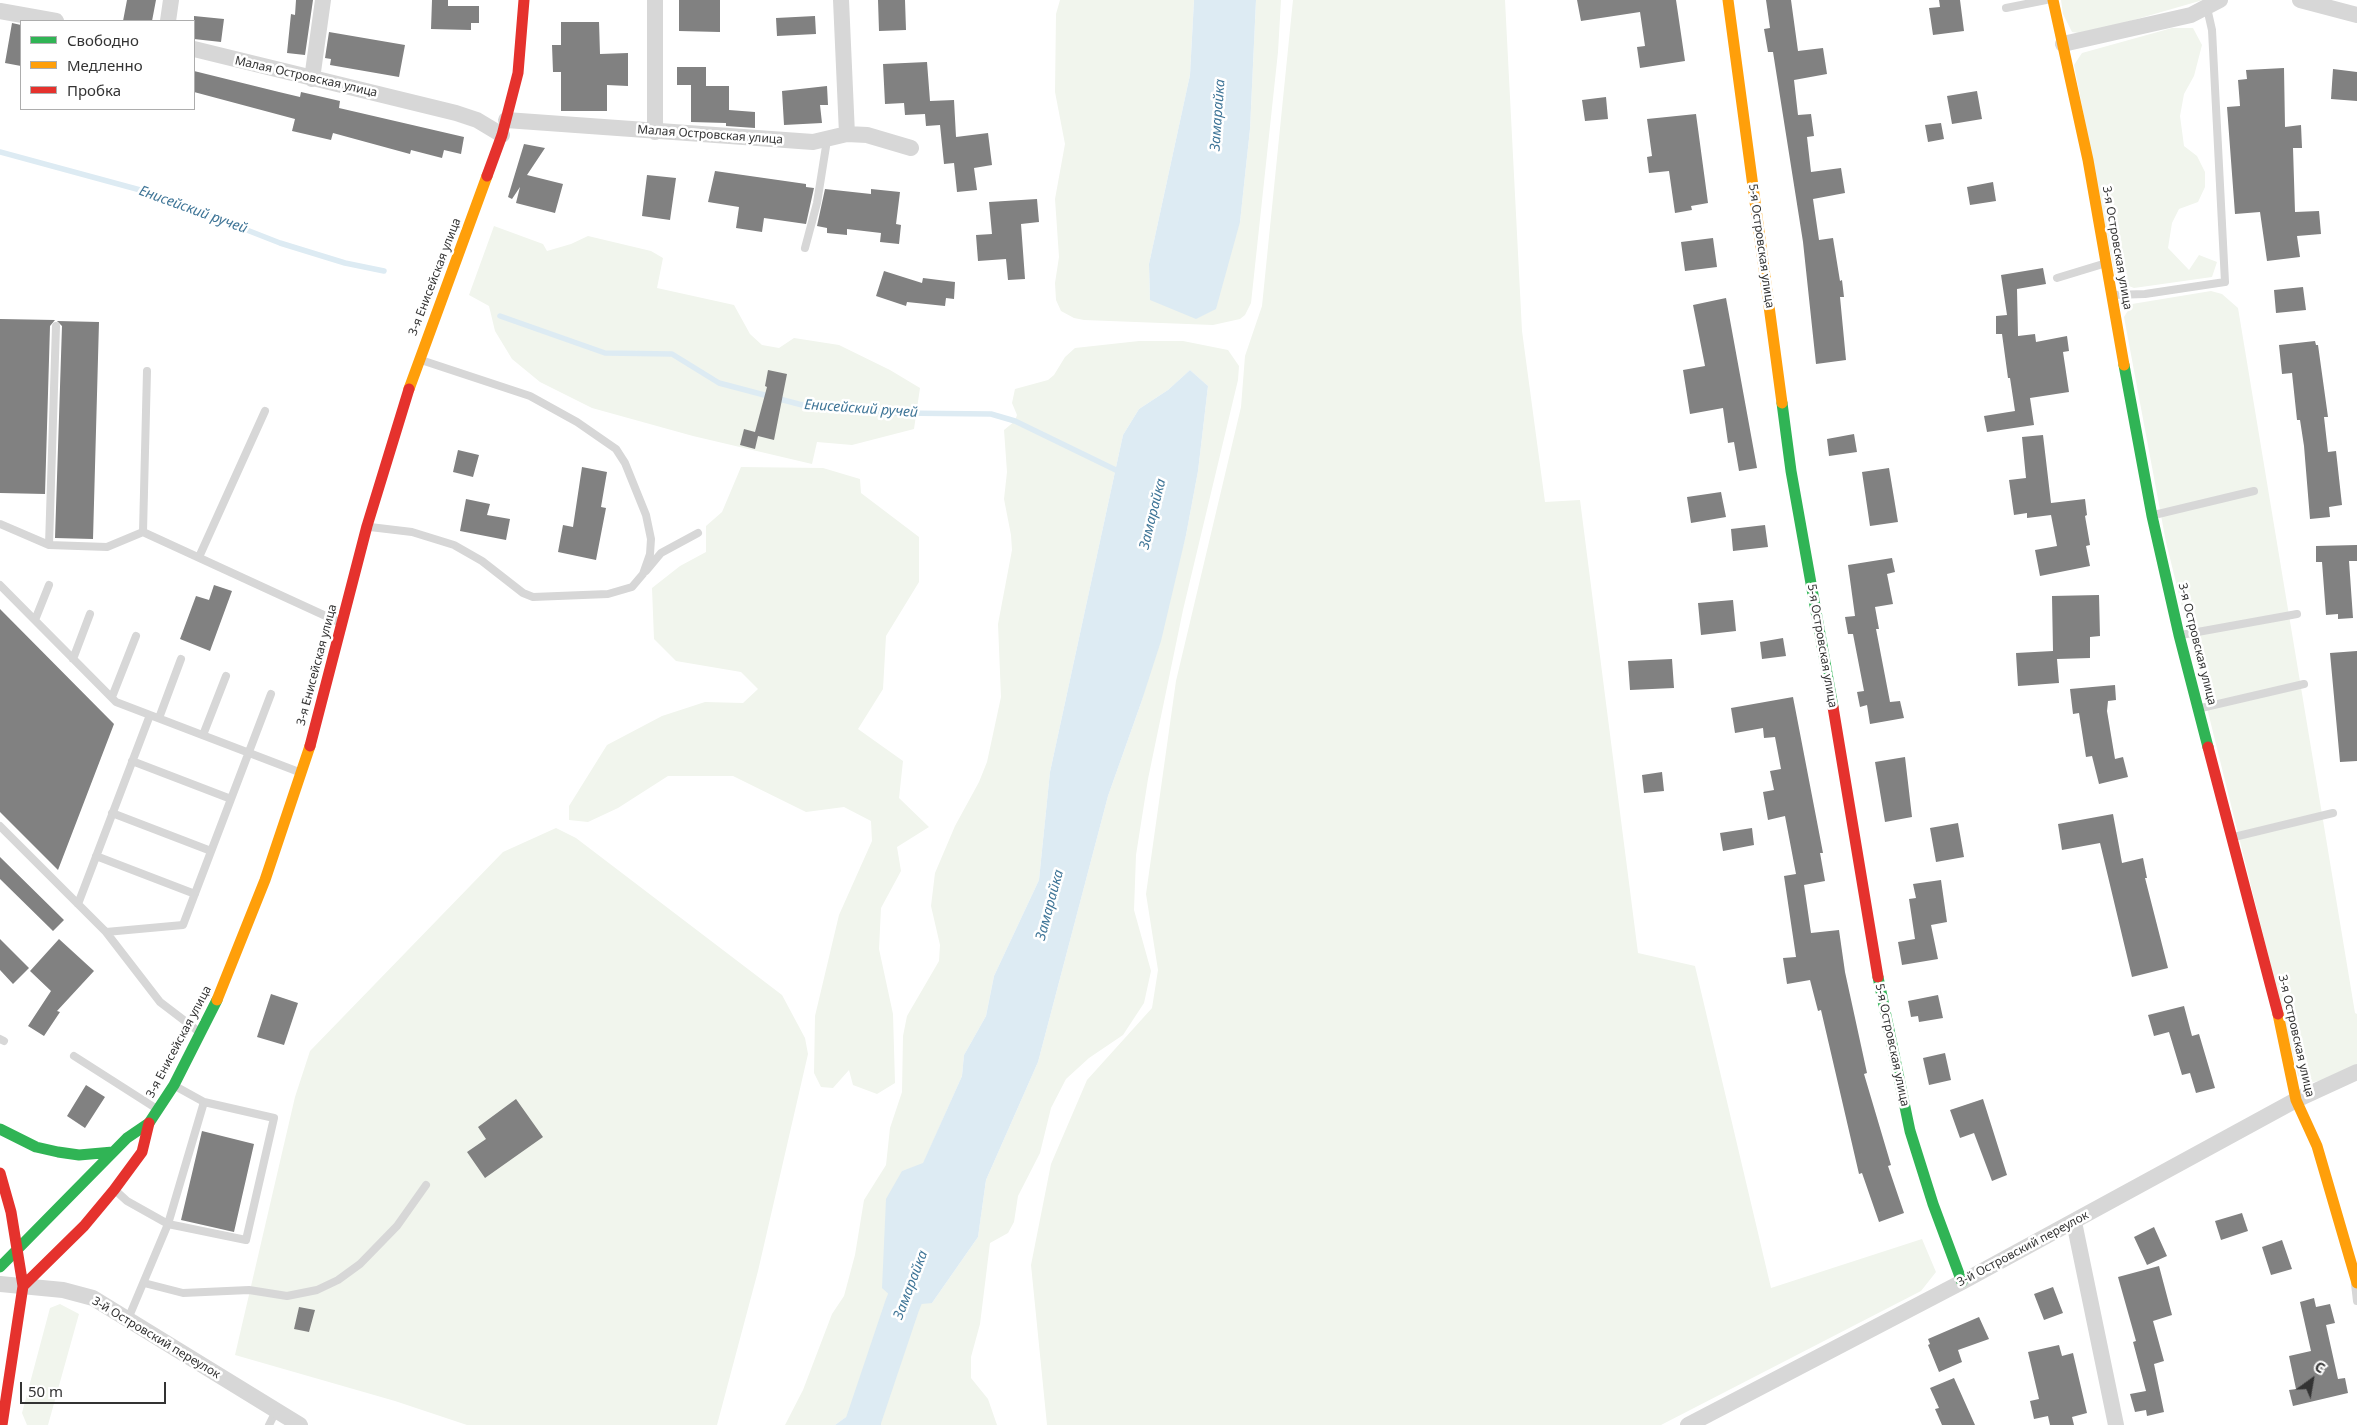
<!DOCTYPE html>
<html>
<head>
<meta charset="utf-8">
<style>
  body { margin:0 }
  #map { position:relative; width:2357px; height:1425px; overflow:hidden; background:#fff; font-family:"Noto Sans",sans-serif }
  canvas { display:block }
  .legend { position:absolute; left:20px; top:20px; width:175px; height:90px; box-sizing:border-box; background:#fff; border:1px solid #adadad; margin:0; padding:6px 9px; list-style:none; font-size:15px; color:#333 }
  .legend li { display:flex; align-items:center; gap:10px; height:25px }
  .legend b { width:25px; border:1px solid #adadad }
  .north { position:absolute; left:2287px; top:1355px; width:50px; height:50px; -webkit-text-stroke:4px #fff; paint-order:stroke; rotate:32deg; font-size:14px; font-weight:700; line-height:20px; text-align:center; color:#333 }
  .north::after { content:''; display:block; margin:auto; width:18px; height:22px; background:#333; clip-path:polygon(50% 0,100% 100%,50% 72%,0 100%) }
  .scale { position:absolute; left:20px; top:1382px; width:146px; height:22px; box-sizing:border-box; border:2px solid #333; border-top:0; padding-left:6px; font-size:15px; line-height:18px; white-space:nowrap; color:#333; -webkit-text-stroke:4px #fff; paint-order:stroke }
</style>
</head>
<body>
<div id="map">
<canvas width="2357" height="1425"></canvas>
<ul class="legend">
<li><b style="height:6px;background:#30b455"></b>Свободно</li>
<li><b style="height:6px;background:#ff9f0a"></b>Медленно</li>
<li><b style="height:6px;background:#e5322d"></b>Пробка</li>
</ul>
<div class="north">С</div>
<div class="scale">50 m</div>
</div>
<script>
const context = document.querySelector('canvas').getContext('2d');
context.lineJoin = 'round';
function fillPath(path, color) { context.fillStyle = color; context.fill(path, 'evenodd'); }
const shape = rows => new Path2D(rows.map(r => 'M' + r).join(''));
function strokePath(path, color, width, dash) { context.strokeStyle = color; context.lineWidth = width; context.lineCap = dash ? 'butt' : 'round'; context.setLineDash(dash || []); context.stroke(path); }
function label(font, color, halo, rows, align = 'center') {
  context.font = font + ' "Noto Sans",sans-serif'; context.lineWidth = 5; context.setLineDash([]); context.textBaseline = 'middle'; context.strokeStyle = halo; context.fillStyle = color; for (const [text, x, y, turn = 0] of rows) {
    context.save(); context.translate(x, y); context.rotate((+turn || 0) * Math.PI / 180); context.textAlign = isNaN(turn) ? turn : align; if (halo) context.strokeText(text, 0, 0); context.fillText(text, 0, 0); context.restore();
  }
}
const green = shape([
  [1060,0,1194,0,1190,75,1149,264,1150,300,1240,222,1250,129,1256,0,1281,0,1278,52,1251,303,1245,315,1240,319,1213,325,1084,320,1074,318,1061,311,1056,300,1055,283,1059,257,1055,199,1065,144,1055,92,1056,14],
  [1293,0,1505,0,1522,331,1545,502,1580,500,1638,953,1695,966,1771,1288,1922,1239,1936,1272,1921,1291,1661,1425,1047,1425,1031,1265,1051,1164,1087,1080,1152,1008,1158,970,1146,894,1176,681,1241,407,1245,356,1262,306],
  [2061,0,2203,0,2085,34,2072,32,2063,14],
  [2172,28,2193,28,2202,45,2194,76,2184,94,2180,116,2184,146,2197,156,2205,172,2205,187,2198,202,2179,209,2172,223,2168,248,2189,270,2199,255,2217,262,2212,277,2134,288,2116,281,2074,65,2082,53],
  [494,226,543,244,547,251,571,244,588,236,651,251,663,258,657,288,734,305,750,334,762,345,779,348,794,338,839,345,890,370,920,388,914,429,852,445,817,442,812,464,693,436,592,408,540,382,512,359,495,331,489,306,469,295],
  [2211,291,2222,294,2238,308,2355,1013,2357,1014,2357,1064,2326,1079,2310,1083,2298,1076,2166,542,2124,317,2132,304],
  [1139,341,1183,341,1228,350,1239,366,1238,380,1183,610,1148,779,1136,855,1134,910,1151,971,1144,1003,1123,1035,1089,1058,1066,1079,1051,1108,1040,1153,1018,1196,1014,1222,1008,1233,990,1243,980,1324,971,1357,971,1378,988,1399,997,1425,881,1425,846,1417,835,1425,785,1425,803,1390,832,1314,844,1296,855,1255,864,1200,886,1165,890,1128,902,1092,903,1036,907,1016,939,961,940,945,931,906,935,873,955,826,979,782,987,762,1001,697,998,624,1012,550,1011,535,1004,499,1007,472,1004,430,1015,421,1017,415,1012,403,1015,389,1048,380,1054,375,1065,357,1075,348],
  [1190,370,1208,386,1198,471,1186,535,1141,703,1108,796,1038,1062,986,1180,978,1237,932,1303,902,1171,923,1164,962,1076,964,1055,986,1016,994,976,1039,880,1050,772,1123,435,1139,409,1168,390],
  [741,467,823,468,860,479,861,493,919,537,919,582,886,636,883,689,858,729,903,761,899,798,929,827,897,847,901,871,881,908,879,949,893,1014,895,1083,877,1094,853,1085,849,1070,833,1088,821,1087,814,1073,815,1016,839,915,872,841,871,821,844,807,806,812,733,776,668,776,618,808,588,822,569,820,569,806,607,745,662,716,705,702,743,703,758,689,741,672,676,661,654,639,652,588,680,566,706,552,706,526,722,512],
  [556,828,576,838,782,995,805,1038,808,1054,758,1271,717,1425,467,1425,395,1401,235,1355,295,1097,310,1051,503,852],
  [60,1304,79,1314,48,1425,27,1425,22,1413,50,1308]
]);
const water = shape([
  [1194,0,1256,0,1250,129,1240,222,1216,309,1196,319,1150,300,1149,264,1190,75],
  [1190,370,1208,386,1198,471,1186,535,1161,641,1141,703,1108,796,1038,1062,986,1180,978,1237,932,1303,902,1306,882,1288,886,1199,902,1171,923,1163,962,1076,964,1055,986,1016,994,976,1039,880,1050,772,1123,435,1139,409,1168,390],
  [846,1417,880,1423,881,1425,835,1425]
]);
const stream = shape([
  [0,152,155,194,280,243,345,263,384,271],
  [500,316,605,353,672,354,719,383,806,406,896,413,991,414,1015,421,1122,473]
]);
const river = shape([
  [862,1425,902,1306,920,1261]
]);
const building = shape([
  [127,0,156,0,152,21,123,21],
  [296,0,313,0,305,55,287,53,291,14,295,15],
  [432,0,448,0,448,6,479,6,479,23,471,23,471,30,431,29],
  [679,0,720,0,720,32,679,31],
  [878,0,905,0,906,30,879,31],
  [1577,0,1676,0,1685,61,1640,68,1637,47,1645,46,1640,12,1581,21],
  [1766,0,1791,0,1798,51,1823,48,1827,74,1794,80,1798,115,1811,114,1814,136,1807,137,1811,172,1841,168,1845,193,1813,199,1819,240,1833,238,1840,281,1842,280,1844,297,1840,297,1846,360,1816,364,1803,242,1773,52,1768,52,1764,29,1770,28],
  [1939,0,1960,0,1964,31,1933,35,1929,8,1940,7],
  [194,16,224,19,221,42,194,39],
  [815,16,816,34,777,36,776,18],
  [561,22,599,22,600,54,628,53,628,86,607,85,607,111,561,111,561,72,553,72,552,45,561,45],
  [12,23,21,25,21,66,5,63],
  [329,32,405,45,399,77,330,65,331,59,325,58],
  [927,62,930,101,954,100,956,137,988,133,992,165,974,168,977,190,957,192,954,163,944,164,940,125,926,126,925,114,905,115,904,103,885,104,883,64],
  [677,67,706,67,706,86,729,86,729,110,755,112,755,128,726,126,726,123,691,122,691,85,677,85],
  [2284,68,2285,127,2301,125,2302,148,2293,148,2295,212,2319,211,2321,234,2297,236,2300,257,2267,261,2260,212,2235,214,2227,107,2240,106,2238,80,2247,79,2246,70],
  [2333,69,2357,72,2357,101,2331,99],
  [194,71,279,92,300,97,301,92,340,101,339,108,464,137,461,154,444,150,442,158,411,150,410,154,333,133,331,140,292,131,295,119,194,92],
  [827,86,828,105,820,105,822,123,784,125,782,91],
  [1977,91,1982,119,1952,124,1947,96],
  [1606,97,1608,119,1585,121,1582,100],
  [1696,114,1708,203,1691,206,1692,210,1675,213,1669,171,1649,173,1647,157,1652,156,1647,119],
  [1941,123,1944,139,1928,142,1925,125],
  [524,144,545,148,527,175,563,184,555,213,516,203,520,187,512,199,508,197],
  [715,171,806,184,806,187,814,188,806,224,764,218,762,232,736,228,739,207,708,202],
  [647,175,676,178,670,220,642,216],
  [1993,182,1996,201,1970,205,1967,187],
  [825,189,871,194,871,189,900,192,896,224,901,225,899,244,880,242,881,233,847,229,847,235,827,233,827,228,817,226],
  [1037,199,1039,222,1021,224,1025,279,1008,280,1006,259,978,261,976,235,992,234,989,202],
  [1713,238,1717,267,1685,271,1681,242],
  [2043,268,2046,284,2017,289,2018,336,2035,334,2036,342,2067,336,2069,351,2063,352,2069,392,2030,398,2034,425,1987,432,1984,416,2015,411,2010,378,2008,378,2002,334,1996,334,1996,316,2007,315,2001,275],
  [884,271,922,283,923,278,955,282,954,299,946,298,945,306,907,302,906,306,876,296],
  [2303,287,2306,310,2276,313,2274,290],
  [1726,298,1757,468,1739,471,1734,442,1728,443,1723,408,1690,414,1683,370,1705,366,1693,305],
  [0,319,55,320,50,326,45,494,0,493],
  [57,321,99,322,93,539,55,538,62,326],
  [2315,341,2316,345,2318,345,2328,417,2324,417,2328,452,2336,451,2342,505,2329,507,2330,517,2310,519,2304,446,2300,420,2297,420,2292,373,2282,374,2279,345],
  [768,370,787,374,774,440,758,436,755,449,740,445,744,429,755,432,767,387,765,386],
  [1854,434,1857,452,1829,456,1827,439],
  [2043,435,2051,503,2085,499,2087,515,2085,516,2090,545,2086,546,2090,566,2040,576,2035,550,2057,546,2051,515,2027,518,2027,513,2014,515,2009,480,2026,478,2022,437],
  [458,450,479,455,473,477,453,472],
  [582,467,607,472,601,507,606,508,596,560,558,552,563,525,573,527],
  [1889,468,1898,522,1870,526,1862,472],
  [1721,492,1726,517,1691,523,1687,497],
  [466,499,490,504,487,515,510,519,506,540,460,531],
  [1765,525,1768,547,1733,551,1731,529],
  [2357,545,2357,561,2349,561,2353,618,2338,619,2338,614,2326,615,2322,562,2316,562,2316,546],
  [1892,558,1895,572,1887,574,1893,604,1875,607,1879,629,1876,629,1890,702,1900,701,1904,718,1870,724,1867,705,1860,707,1857,692,1864,691,1853,634,1848,634,1845,617,1855,616,1848,565],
  [214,585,232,591,210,651,180,639,196,596,209,600],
  [2099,595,2100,636,2090,637,2090,658,2057,659,2059,683,2018,686,2016,653,2053,651,2052,596],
  [1733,600,1736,631,1701,635,1698,603],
  [0,609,114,724,58,870,0,812],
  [1783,638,1786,656,1762,659,1760,642],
  [2357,651,2357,761,2340,762,2330,653],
  [1672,659,1674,688,1630,690,1628,661],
  [2115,685,2116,700,2108,701,2107,711,2115,759,2123,757,2128,777,2099,784,2092,756,2086,757,2079,713,2073,714,2070,689],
  [1793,697,1823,853,1820,853,1825,881,1804,885,1811,933,1839,930,1845,972,1867,1073,1864,1074,1891,1165,1888,1166,1904,1213,1879,1222,1862,1173,1859,1174,1821,1010,1818,1011,1810,980,1787,984,1783,958,1796,957,1784,876,1796,874,1785,816,1768,820,1763,792,1774,790,1770,771,1781,769,1775,737,1764,738,1763,728,1735,733,1731,708],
  [1905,757,1912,817,1885,822,1875,762],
  [1662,772,1664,791,1644,793,1642,775],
  [2113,814,2122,863,2143,858,2147,878,2145,878,2168,968,2132,977,2100,843,2062,850,2058,824],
  [1958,823,1964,857,1936,862,1930,828],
  [1752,828,1754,845,1723,851,1720,833],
  [0,857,64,920,53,931,0,879],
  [1941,880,1947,922,1931,925,1938,959,1902,965,1898,942,1915,939,1909,899,1916,898,1913,884],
  [0,939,29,968,13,984,0,970],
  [59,939,94,971,57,1011,60,1012,44,1036,28,1026,51,991,30,971],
  [271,994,298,1003,284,1045,257,1037],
  [1938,995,1943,1018,1919,1022,1918,1016,1911,1017,1908,1001],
  [2184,1006,2192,1036,2199,1034,2215,1088,2196,1093,2190,1073,2182,1075,2169,1032,2154,1036,2148,1015],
  [1945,1053,1951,1080,1929,1085,1923,1058],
  [86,1085,105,1097,85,1128,67,1116],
  [516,1099,543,1137,485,1178,467,1152,486,1139,478,1127],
  [1983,1099,2007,1175,1992,1181,1974,1133,1960,1138,1950,1110],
  [202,1131,254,1144,234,1232,181,1220],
  [2242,1213,2248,1231,2221,1240,2215,1221],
  [2154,1227,2167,1256,2147,1265,2134,1237],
  [2282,1240,2292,1269,2271,1275,2262,1247],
  [2159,1266,2172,1315,2153,1321,2164,1361,2154,1364,2164,1412,2147,1416,2146,1410,2135,1412,2130,1394,2146,1391,2133,1342,2136,1341,2118,1277],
  [2053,1287,2063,1313,2044,1320,2034,1294],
  [2314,1298,2316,1307,2330,1304,2335,1323,2326,1325,2338,1379,2345,1378,2348,1393,2293,1406,2289,1390,2296,1389,2289,1356,2311,1351,2300,1302],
  [299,1307,315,1310,309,1332,294,1329],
  [1979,1317,1989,1339,1958,1350,1962,1362,1939,1372,1928,1345,1930,1344,1928,1339],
  [2059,1345,2062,1356,2073,1353,2087,1413,2072,1417,2074,1425,2050,1425,2048,1416,2034,1419,2030,1401,2039,1399,2028,1352],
  [1954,1378,1975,1425,1942,1425,1935,1409,1939,1408,1930,1388]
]);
const lane = shape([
  [2006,8,2046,0],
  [805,248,817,203,827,140],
  [2057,278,2103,264],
  [2113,295,2145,294,2225,282,2212,30,2207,8],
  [2154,515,2254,491],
  [0,524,49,545,107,547,143,532,341,623],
  [370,527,412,532,454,545,482,561,523,593,533,597,608,594,632,587,643,574,650,554,651,539,646,515,625,463,616,449,577,422,530,396,421,360],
  [143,532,147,371],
  [49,545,56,326],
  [199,557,265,411],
  [646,571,661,553,698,533],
  [0,585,116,702,299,772],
  [35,620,49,585],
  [2181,635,2297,614],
  [73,659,90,614],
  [112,697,136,636],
  [2201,708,2304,684],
  [159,718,181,659],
  [203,735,226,676],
  [132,761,231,799],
  [112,813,211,851],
  [0,826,106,932,160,1002,198,1031],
  [2234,837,2333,813],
  [96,856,195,894],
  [78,904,150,715],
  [106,932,183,925,271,694],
  [0,1039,4,1041],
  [74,1056,157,1109],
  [116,1191,127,1201,168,1224,246,1240,274,1118,204,1102,175,1086],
  [144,1283,183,1293,249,1290,287,1296,317,1290,338,1280,360,1264,397,1226,426,1185],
  [2355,1284,2357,1301],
  [128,1319,168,1224,204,1102],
  [269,1425,276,1411]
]);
const street = shape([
  [655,0,655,132],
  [841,0,847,134],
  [2300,0,2357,15],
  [0,11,56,21],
  [168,21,171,0],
  [2063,44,2191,15,2220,0],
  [194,49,456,113,477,120,502,135],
  [312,79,323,0],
  [506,120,813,142,847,134,867,135,911,148],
  [2074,1222,2116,1425],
  [0,1284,63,1290,93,1298,300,1425],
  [1688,1425,1962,1282,2296,1100,2357,1072]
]);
const fast = shape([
  [2124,365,2152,516,2179,635,2208,747],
  [1782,403,1791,471,1833,707],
  [1878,977,1910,1131,1933,1204,1962,1282],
  [0,1129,36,1147,58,1152,79,1155,113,1152],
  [0,1267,127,1138,149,1123,174,1085,217,1000]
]);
const slow = shape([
  [1728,0,1782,403],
  [2053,0,2088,160,2124,365],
  [409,389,487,176],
  [217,1000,265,880,310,746],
  [2278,1014,2296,1100,2317,1146,2357,1283]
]);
const jam = shape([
  [487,176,502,135,518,73,524,0],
  [1833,707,1878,977],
  [310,746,367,526,409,389],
  [2208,747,2278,1014],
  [0,1173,11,1212,23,1286,2,1425],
  [23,1286,84,1226,114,1190,142,1152,149,1123]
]);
const streetNames = [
  ["Малая Островская улица",306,77,13],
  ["Малая Островская улица",710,135,4],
  ["5-я Островская улица",1761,246,82],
  ["3-я Островская улица",2117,248,80],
  ["3-я Енисейская улица",435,277,-69],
  ["3-я Островская улица",2197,644,76],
  ["5-я Островская улица",1822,646,80],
  ["3-я Енисейская улица",317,665,-75],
  ["3-я Островская улица",2296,1036,77],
  ["3-я Енисейская улица",179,1042,-62],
  ["5-я Островская улица",1892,1045,78],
  ["3-й Островский переулок",2023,1249,-28],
  ["3-й Островский переулок",156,1338,31]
];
const waterNames = [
  ["Замарайка",1218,115,-86],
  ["Енисейский ручей",193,210,20],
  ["Енисейский ручей",861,409,4],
  ["Замарайка",1153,514,-76],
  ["Замарайка",1050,905,-75],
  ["Замарайка",911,1285,-69]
];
fillPath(green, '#f1f5ed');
fillPath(water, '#ddebf3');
strokePath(stream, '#ddebf3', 5.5);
strokePath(river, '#ddebf3', 35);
fillPath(building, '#818181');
strokePath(lane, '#d7d7d7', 8);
strokePath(street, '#d7d7d7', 16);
strokePath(fast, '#30b455', 11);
strokePath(slow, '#ff9f0a', 11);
strokePath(jam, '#e5322d', 11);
label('12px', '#333', '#fff', streetNames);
label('italic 14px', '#3f7597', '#fff', waterNames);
</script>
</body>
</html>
